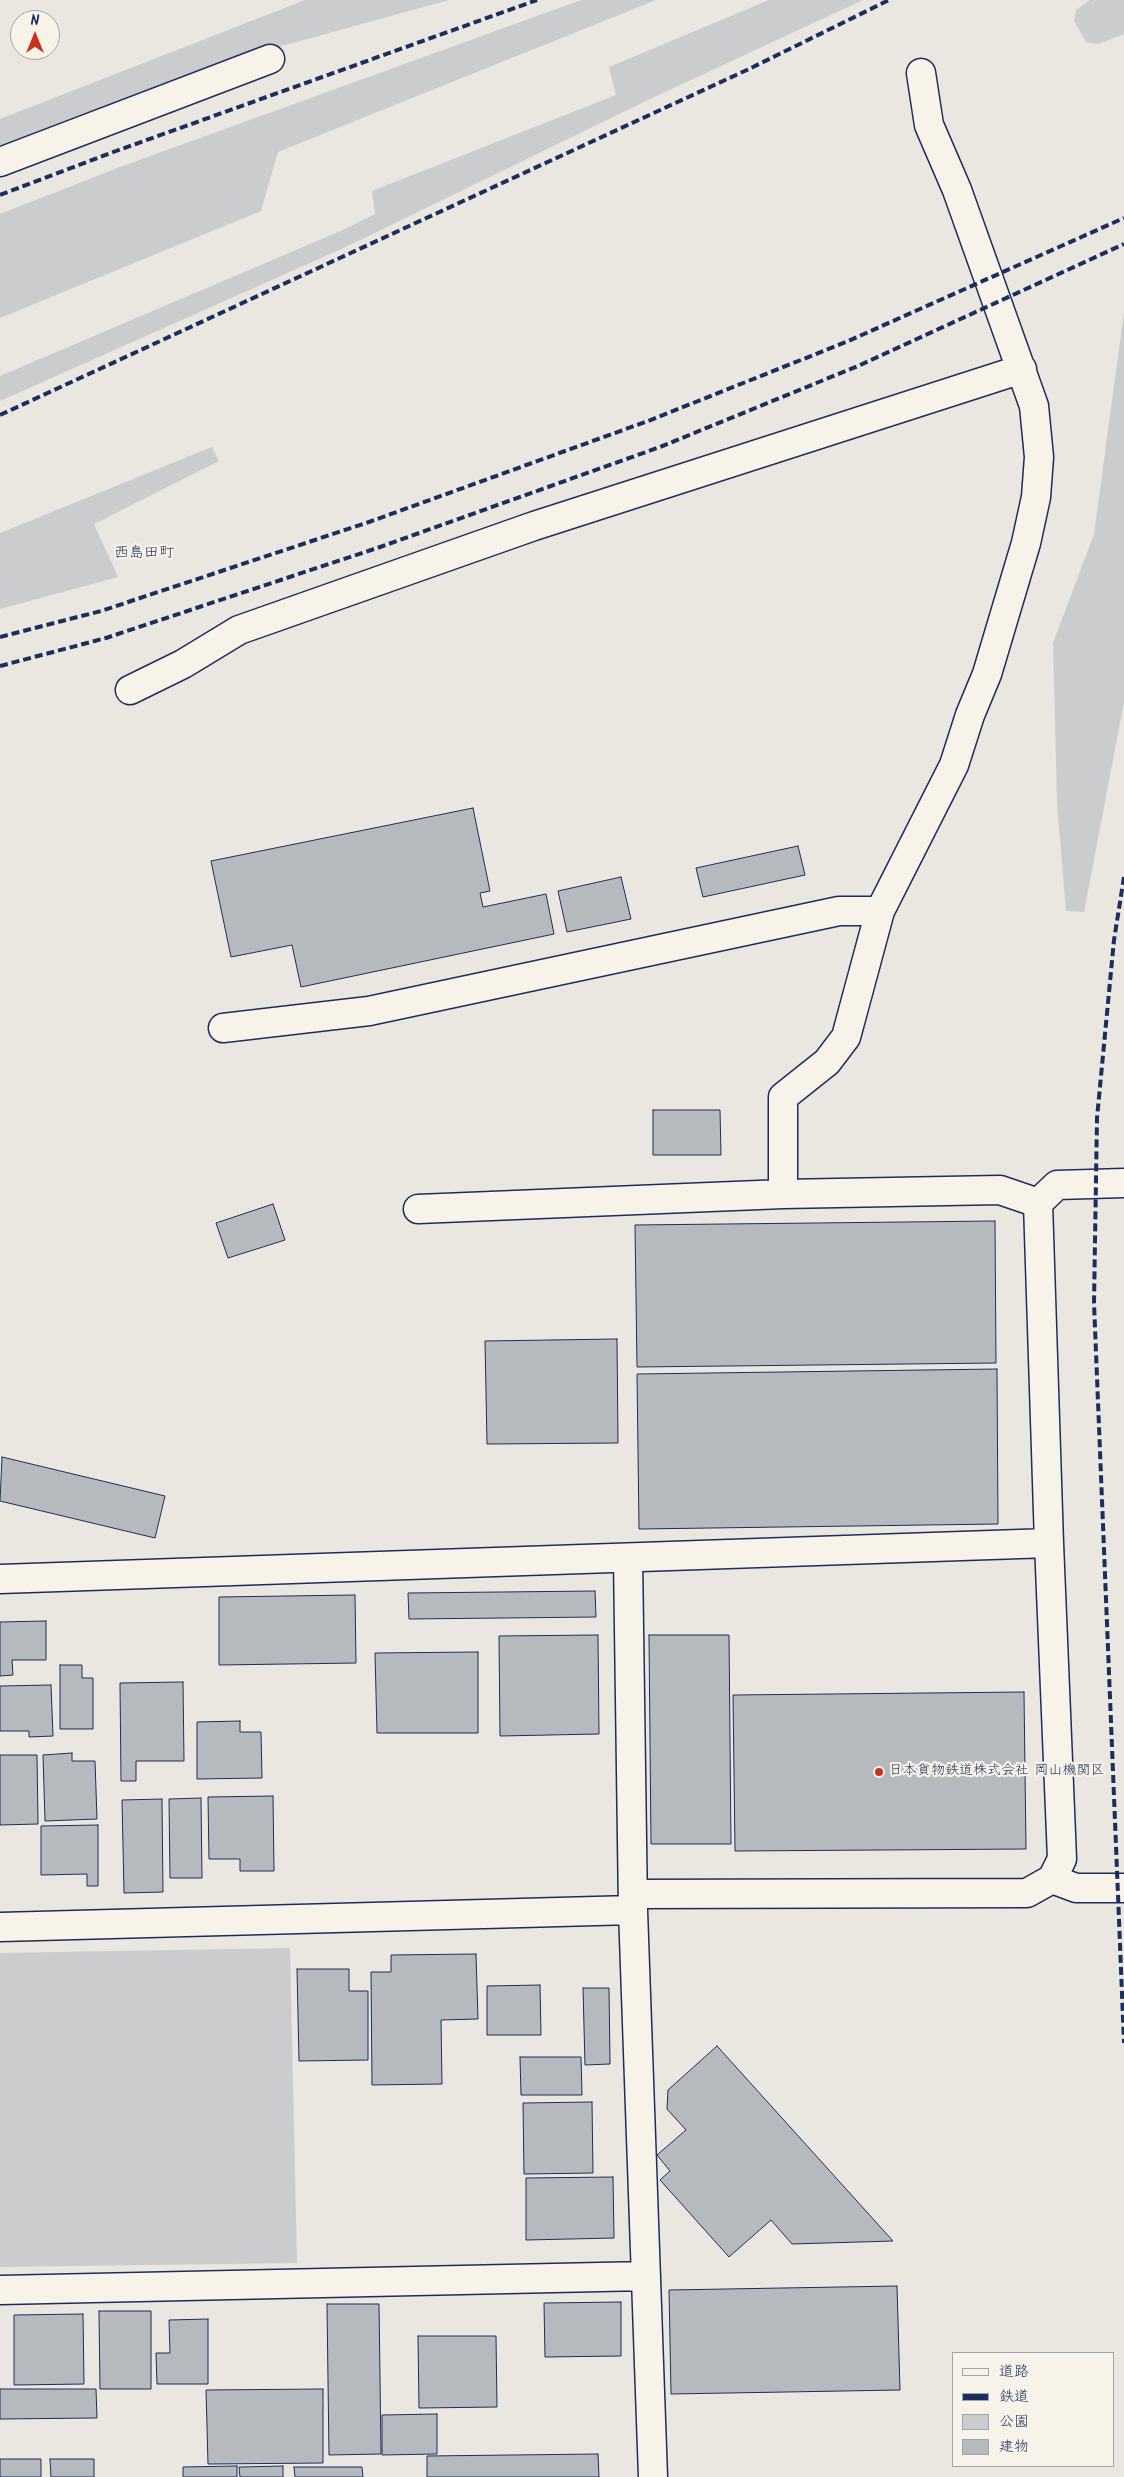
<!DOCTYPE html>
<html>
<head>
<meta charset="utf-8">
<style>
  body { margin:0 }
  #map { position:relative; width:1124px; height:2477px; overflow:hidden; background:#eae7e0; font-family:Kalam,"Klee One",sans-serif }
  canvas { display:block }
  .legend { position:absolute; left:952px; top:2352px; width:162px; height:115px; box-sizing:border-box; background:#f7f3e8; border:1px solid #9fa5b1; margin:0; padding:6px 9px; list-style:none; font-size:15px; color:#1b2f5e }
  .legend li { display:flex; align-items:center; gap:10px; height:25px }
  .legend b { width:25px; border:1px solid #9fa5b1 }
  .north { position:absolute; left:10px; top:10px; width:50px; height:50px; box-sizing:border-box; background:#f7f3e8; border:1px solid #9fa5b1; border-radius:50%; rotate:0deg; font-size:14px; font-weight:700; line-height:20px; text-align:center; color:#1b2f5e }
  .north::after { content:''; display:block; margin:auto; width:18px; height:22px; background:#c8321e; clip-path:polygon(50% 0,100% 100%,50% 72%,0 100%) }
</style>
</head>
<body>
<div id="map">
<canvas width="1124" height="2477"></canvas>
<ul class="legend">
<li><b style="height:6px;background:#f7f3e8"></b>道路</li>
<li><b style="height:6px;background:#1b2f5e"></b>鉄道</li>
<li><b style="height:14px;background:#cbcccd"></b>公園</li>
<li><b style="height:14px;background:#b6babf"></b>建物</li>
</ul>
<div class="north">N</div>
</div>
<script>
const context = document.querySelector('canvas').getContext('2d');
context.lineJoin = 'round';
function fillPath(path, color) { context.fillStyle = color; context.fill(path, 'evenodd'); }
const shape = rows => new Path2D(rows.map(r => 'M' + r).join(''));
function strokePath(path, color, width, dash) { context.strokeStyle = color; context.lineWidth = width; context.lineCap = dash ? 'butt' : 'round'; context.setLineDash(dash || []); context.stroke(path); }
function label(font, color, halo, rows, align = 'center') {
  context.font = font + ' Kalam,"Klee One",sans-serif'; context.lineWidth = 4.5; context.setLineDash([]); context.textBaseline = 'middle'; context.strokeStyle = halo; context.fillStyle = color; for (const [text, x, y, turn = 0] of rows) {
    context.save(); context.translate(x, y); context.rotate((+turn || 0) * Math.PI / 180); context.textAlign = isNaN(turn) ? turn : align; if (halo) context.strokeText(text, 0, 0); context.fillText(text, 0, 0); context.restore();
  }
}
const green = shape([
  [305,0,449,0,271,49,0,152,0,119],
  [581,0,656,0,278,152,261,211,0,318,0,214,120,167],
  [769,0,863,0,650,99,348,246,0,401,0,376,343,230,375,214,372,191,616,95,609,67],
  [1090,0,1124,0,1124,34,1098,44,1086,42,1074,21,1076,10],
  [1124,312,1124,702,1084,912,1066,911,1057,804,1053,643,1094,534],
  [212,447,219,461,94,524,118,577,0,609,0,533],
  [290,1948,297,2263,0,2267,0,1953]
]);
const building = shape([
  [473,808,490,891,480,893,483,907,546,894,554,934,301,987,292,945,231,957,211,861,473,808],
  [798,846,805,875,703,897,696,868,798,846],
  [621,877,631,919,567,932,558,891,621,877],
  [653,1110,720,1110,721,1155,653,1155,653,1110],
  [273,1204,285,1240,228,1258,216,1223,273,1204],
  [995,1221,996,1363,637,1367,635,1225,995,1221],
  [617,1339,618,1443,487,1444,485,1341,617,1339],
  [997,1369,998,1524,639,1529,637,1374,997,1369],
  [2,1457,165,1496,155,1538,0,1501,2,1457],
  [595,1591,596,1617,409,1619,408,1593,595,1591],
  [355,1595,356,1663,219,1665,219,1597,355,1595],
  [46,1621,46,1660,12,1660,13,1675,0,1676,0,1622,46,1621],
  [598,1635,599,1734,500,1736,499,1636,598,1635],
  [649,1635,729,1635,731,1844,651,1844,649,1635],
  [478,1652,478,1733,377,1733,375,1653,478,1652],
  [60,1665,82,1665,82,1678,93,1678,93,1729,60,1729,60,1665],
  [183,1682,184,1761,136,1761,136,1781,121,1781,120,1683,183,1682],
  [51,1685,53,1736,29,1737,29,1731,0,1731,0,1686,51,1685],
  [1024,1692,1026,1849,735,1851,733,1695,1024,1692],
  [240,1721,240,1732,261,1732,262,1778,197,1779,197,1722,240,1721],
  [72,1753,72,1761,95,1761,97,1819,45,1821,43,1755,72,1753],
  [0,1755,37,1755,38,1824,0,1825,0,1755],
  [273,1796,274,1871,240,1871,240,1859,209,1859,208,1797,273,1796],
  [201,1798,202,1878,170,1878,169,1799,201,1798],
  [162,1799,163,1892,124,1893,122,1800,162,1799],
  [98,1825,98,1886,87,1886,87,1874,41,1875,41,1826,98,1825],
  [476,1954,478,2019,441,2020,442,2084,372,2085,371,1972,391,1972,391,1955,476,1954],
  [297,1969,349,1969,349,1991,368,1991,368,2060,299,2061,297,1969],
  [540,1985,541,2035,487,2035,487,1986,540,1985],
  [583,1988,609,1988,610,2064,585,2065,583,1988],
  [717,2046,893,2241,792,2244,771,2220,729,2257,660,2180,670,2171,657,2155,686,2130,667,2109,668,2090,717,2046],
  [520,2057,581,2057,582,2095,521,2095,520,2057],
  [592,2102,593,2173,524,2174,523,2103,592,2102],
  [613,2177,614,2238,526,2240,526,2178,613,2177],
  [897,2286,900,2390,671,2394,669,2290,897,2286],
  [621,2302,621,2356,545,2357,544,2303,621,2302],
  [327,2304,379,2304,381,2454,329,2455,327,2304],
  [99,2311,151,2311,151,2389,100,2389,99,2311],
  [83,2314,84,2384,14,2385,14,2315,83,2314],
  [208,2319,208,2384,157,2384,156,2353,170,2353,169,2320,208,2319],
  [418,2336,496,2336,497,2407,419,2408,418,2336],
  [0,2389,96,2389,97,2418,0,2419,0,2389],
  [323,2389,323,2463,208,2464,206,2390,323,2389],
  [437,2414,437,2454,382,2455,382,2415,437,2414],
  [598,2454,599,2477,427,2477,427,2456,598,2454],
  [0,2459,41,2459,41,2477,0,2477,0,2459],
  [50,2459,94,2459,94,2477,51,2477,50,2459],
  [237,2466,237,2477,183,2477,183,2467,237,2466],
  [283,2466,283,2477,240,2477,239,2467,283,2466],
  [294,2467,362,2467,363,2477,295,2477,294,2467]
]);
const minor = shape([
  [0,162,270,59],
  [130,690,183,664,239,630,534,526,1022,369],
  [223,1028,369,1011,839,911,880,911],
  [783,1194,783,1097,827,1062,846,1037,880,911,954,765,970,715,987,674,1026,543,1036,497,1039,457,1034,406,957,190,929,125,921,73],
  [418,1209,783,1194,1000,1190,1038,1203],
  [628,1558,633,1910,653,2477],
  [0,1579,1049,1543],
  [1052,1879,1076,1888,1124,1888],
  [634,1894,1027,1893,1052,1879,1062,1859,1049,1543,1038,1203,1057,1185,1124,1183],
  [0,1927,633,1910],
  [0,2290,646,2276]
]);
const rail = shape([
  [0,195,116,151,537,0],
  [0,415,749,69,889,0],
  [0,637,101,611,369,522,648,421,846,342,1124,218],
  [0,666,106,638,380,547,660,447,858,366,1124,244],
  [1124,877,1114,940,1097,1118,1094,1303,1124,2043]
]);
const markers = [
  [879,1772,5,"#c8321e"]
];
const poiNames = [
  ["日本貨物鉄道株式会社 岡山機関区",889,1772]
];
const neighbourhoodNames = [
  ["西島田町",144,554]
];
fillPath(green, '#cbcccd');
fillPath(building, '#b6babf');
strokePath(building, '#1b2f5e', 1);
strokePath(minor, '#1b2f5e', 31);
strokePath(minor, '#f7f3e8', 28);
strokePath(rail, '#1b2f5e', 4, [8, 4]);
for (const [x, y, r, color] of markers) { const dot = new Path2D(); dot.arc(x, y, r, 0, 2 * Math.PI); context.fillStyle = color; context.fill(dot); strokePath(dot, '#f7f3e8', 2); }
label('14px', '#1b2f5e', '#f7f3e8', poiNames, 'left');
label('15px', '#1b2f5e', '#f7f3e8', neighbourhoodNames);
</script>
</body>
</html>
